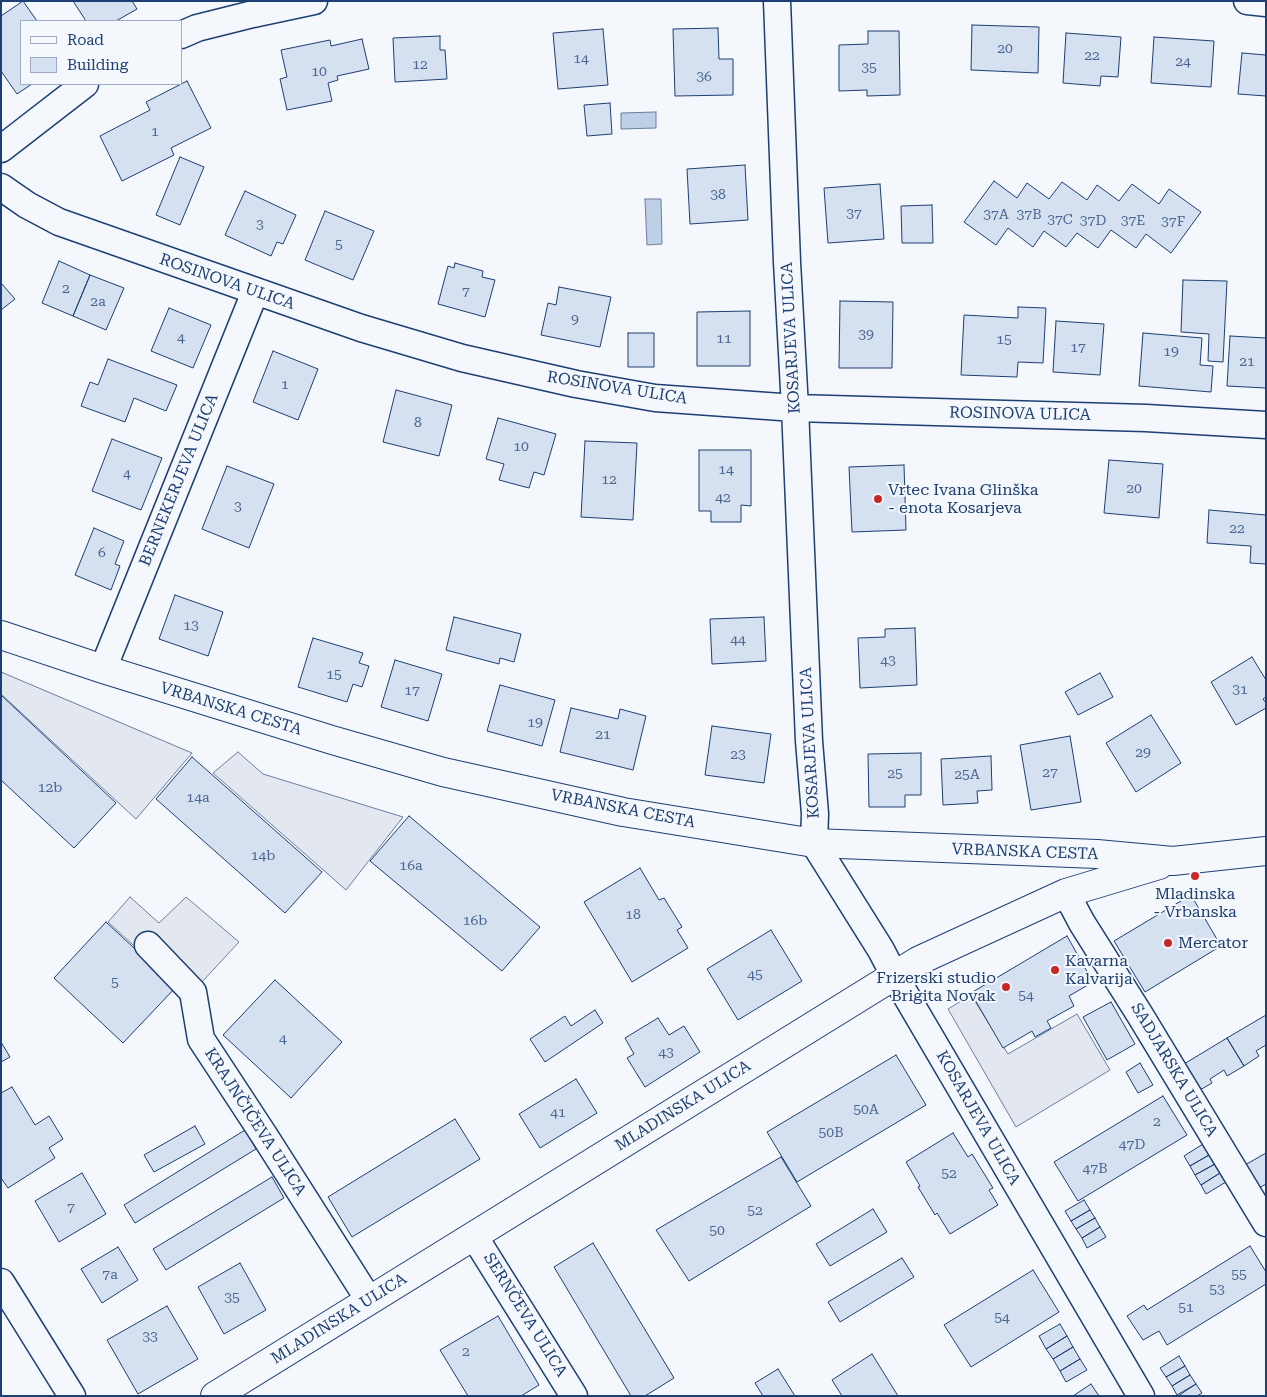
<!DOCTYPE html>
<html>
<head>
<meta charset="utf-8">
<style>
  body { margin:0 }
  #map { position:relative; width:1267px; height:1397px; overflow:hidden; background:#f4f7fb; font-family:"Roboto Serif",serif }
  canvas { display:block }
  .frame { position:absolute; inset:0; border:2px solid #1d3f73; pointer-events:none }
  .legend { position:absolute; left:20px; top:20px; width:162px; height:65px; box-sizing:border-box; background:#f4f7fb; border:1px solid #9eadc5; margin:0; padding:6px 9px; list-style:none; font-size:15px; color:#1d3f73 }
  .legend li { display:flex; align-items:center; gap:10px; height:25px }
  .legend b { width:25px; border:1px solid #9eadc5 }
</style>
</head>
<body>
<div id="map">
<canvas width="1267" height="1397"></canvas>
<div class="frame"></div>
<ul class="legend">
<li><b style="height:6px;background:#f4f7fb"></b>Road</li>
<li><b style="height:14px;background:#d5e0f0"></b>Building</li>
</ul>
</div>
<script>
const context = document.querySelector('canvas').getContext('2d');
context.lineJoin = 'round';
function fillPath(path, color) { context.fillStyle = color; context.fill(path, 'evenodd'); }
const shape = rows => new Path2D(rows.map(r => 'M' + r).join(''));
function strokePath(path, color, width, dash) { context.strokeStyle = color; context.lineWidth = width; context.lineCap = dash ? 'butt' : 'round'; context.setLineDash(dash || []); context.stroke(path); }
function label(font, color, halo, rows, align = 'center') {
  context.font = font + ' "Roboto Serif",serif'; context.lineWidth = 4; context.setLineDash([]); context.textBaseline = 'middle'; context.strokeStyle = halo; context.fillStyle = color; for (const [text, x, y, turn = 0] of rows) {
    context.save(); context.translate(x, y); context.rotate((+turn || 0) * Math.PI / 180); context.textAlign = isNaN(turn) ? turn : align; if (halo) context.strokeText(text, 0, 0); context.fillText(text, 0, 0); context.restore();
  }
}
const parking = shape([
  [1,672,192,753,136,819,1,694,1,672],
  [238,752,263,774,403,817,346,890,213,773,238,752],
  [130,897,159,923,186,897,239,942,189,996,108,922,130,897],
  [971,995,1008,1054,1077,1014,1110,1070,1016,1127,948,1009,971,995]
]);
const water = shape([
  [656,112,656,128,621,129,621,113,656,112],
  [645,199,661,199,662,244,647,245,645,199]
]);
const building = shape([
  [23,1,37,21,21,21,21,84,32,84,17,94,1,71,1,16,23,1],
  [73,1,132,1,137,9,116,21,86,21,73,1],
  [972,25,1039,27,1038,73,971,70,972,25],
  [718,28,719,59,733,59,733,95,675,96,673,29,718,28],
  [603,29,608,85,558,89,553,33,603,29],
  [868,31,899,31,900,95,867,96,867,90,839,91,839,45,868,44,868,31],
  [1066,33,1121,37,1118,77,1101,76,1100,86,1063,83,1066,33],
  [440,36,440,50,445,50,447,79,395,82,393,38,440,36],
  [1154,37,1214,41,1211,87,1151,83,1154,37],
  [362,39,369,69,337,76,338,80,328,83,332,101,287,110,280,79,287,77,281,50,330,40,331,46,362,39],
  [1242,53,1266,55,1266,96,1238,94,1242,53],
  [187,81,211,128,171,148,174,155,122,181,100,136,150,110,146,102,187,81],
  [610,103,612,134,587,136,584,105,610,103],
  [180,157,204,167,180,225,156,215,180,157],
  [745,165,748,220,690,224,687,169,745,165],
  [994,181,1017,198,1027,183,1049,199,1062,182,1087,200,1097,185,1119,201,1132,184,1159,204,1169,189,1201,212,1171,253,1146,234,1136,248,1111,230,1098,248,1077,233,1066,247,1044,231,1033,247,1008,228,996,245,964,222,994,181],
  [880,184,884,239,828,243,824,188,880,184],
  [245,191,296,215,283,244,277,242,271,256,225,235,245,191],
  [932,205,933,243,902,243,901,206,932,205],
  [325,211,374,231,353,280,305,260,325,211],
  [59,261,90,275,73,316,42,303,59,261],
  [455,263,483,271,482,277,495,280,485,317,438,304,448,266,454,268,455,263],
  [90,275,124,288,106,330,73,316,90,275],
  [1183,280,1227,281,1223,362,1208,361,1209,334,1181,332,1183,280],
  [1,283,15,299,1,310,1,283],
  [559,287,611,297,600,347,541,335,548,303,556,305,559,287],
  [840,301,893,302,892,368,839,368,840,301],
  [1018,307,1046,308,1043,363,1018,362,1017,377,961,375,964,315,1018,318,1018,307],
  [169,308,211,325,193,368,151,351,169,308],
  [750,311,750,366,697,366,697,312,750,311],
  [1056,321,1104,324,1100,375,1053,372,1056,321],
  [628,333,654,333,654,367,628,367,628,333],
  [1143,333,1202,338,1200,365,1213,366,1211,392,1139,386,1143,333],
  [1230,336,1266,338,1266,388,1227,386,1230,336],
  [273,351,318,369,298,420,253,402,273,351],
  [108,359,177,385,166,411,134,398,125,422,81,406,90,382,98,385,108,359],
  [396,390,452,405,439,456,383,442,396,390],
  [498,418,556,434,544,475,534,472,529,488,499,480,504,464,486,459,498,418],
  [112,439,162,458,141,510,92,491,112,439],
  [585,441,637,443,633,520,581,517,585,441],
  [699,450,751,450,751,506,741,505,741,522,711,522,711,511,699,511,699,450],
  [1109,460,1163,464,1159,518,1104,513,1109,460],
  [904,465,906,530,852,532,849,467,904,465],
  [227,466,274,484,249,548,202,529,227,466],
  [1209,510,1266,515,1266,564,1250,563,1251,546,1207,543,1209,510],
  [94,528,124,541,115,564,120,566,111,590,75,575,94,528],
  [175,595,223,612,208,656,159,639,175,595],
  [454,617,521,634,514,662,500,658,499,664,446,650,454,617],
  [764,617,766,661,712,664,710,619,764,617],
  [915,628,917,685,860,688,858,638,885,637,885,629,915,628],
  [313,638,363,653,359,663,369,666,362,687,353,684,347,702,298,687,313,638],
  [1252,657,1266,680,1266,697,1263,699,1266,703,1266,708,1236,725,1211,682,1252,657],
  [395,660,442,674,428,721,381,707,395,660],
  [1100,673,1113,697,1078,715,1065,692,1100,673],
  [500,685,555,700,542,746,487,731,500,685],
  [1,695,116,803,74,848,1,780,1,695],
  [571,708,618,719,620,709,646,716,633,770,560,752,571,708],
  [1151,715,1181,763,1136,792,1106,743,1151,715],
  [712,726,771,734,764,783,705,775,712,726],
  [1070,736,1081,802,1031,810,1020,745,1070,736],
  [921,753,921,795,905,795,905,807,869,807,868,754,921,753],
  [991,756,992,790,977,791,978,803,943,805,941,759,991,756],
  [192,757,322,872,285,913,156,799,192,757],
  [409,816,540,927,502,971,370,861,409,816],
  [640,868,659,900,664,898,682,927,677,930,688,948,632,982,584,902,640,868],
  [1191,895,1221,946,1145,992,1114,941,1191,895],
  [106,922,176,987,123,1043,54,978,106,922],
  [771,930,802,981,738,1020,707,969,771,930],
  [1067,936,1093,982,1069,996,1074,1006,1047,1021,1051,1028,1035,1037,1032,1031,1003,1048,971,993,1067,936],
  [275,980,342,1042,291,1098,223,1035,275,980],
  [1111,1002,1135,1044,1107,1060,1083,1017,1111,1002],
  [595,1010,603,1023,545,1062,530,1039,565,1016,571,1026,595,1010],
  [1266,1015,1266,1045,1256,1051,1259,1056,1244,1066,1227,1038,1266,1015],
  [658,1018,669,1035,684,1026,700,1052,645,1087,627,1058,634,1054,625,1038,658,1018],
  [1227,1038,1244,1066,1227,1076,1224,1070,1210,1079,1212,1083,1200,1090,1184,1064,1227,1038],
  [1,1042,10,1057,1,1062,1,1042],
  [896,1055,926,1105,797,1182,767,1132,896,1055],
  [1140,1063,1153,1085,1138,1093,1126,1072,1140,1063],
  [576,1079,597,1113,540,1148,519,1114,576,1079],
  [12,1087,35,1125,49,1116,63,1139,49,1148,55,1158,8,1188,1,1178,1,1093,12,1087],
  [1163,1096,1187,1135,1078,1201,1054,1162,1163,1096],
  [455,1119,480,1159,352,1237,328,1197,455,1119],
  [195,1126,205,1144,154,1172,144,1155,195,1126],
  [245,1130,256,1149,135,1223,124,1205,245,1130],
  [953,1133,968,1157,972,1154,993,1188,989,1190,998,1205,950,1234,937,1213,935,1215,918,1187,920,1186,906,1162,953,1133],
  [1203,1144,1209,1155,1190,1166,1184,1156,1203,1144],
  [1266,1153,1266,1184,1259,1188,1245,1165,1266,1153],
  [1209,1155,1215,1164,1195,1175,1190,1166,1209,1155],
  [781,1157,811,1206,689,1281,656,1230,781,1157],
  [1215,1164,1220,1173,1201,1185,1195,1175,1215,1164],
  [82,1173,106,1214,59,1242,35,1201,82,1173],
  [1220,1173,1226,1182,1206,1194,1201,1185,1220,1173],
  [272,1177,284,1198,166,1270,153,1249,272,1177],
  [1084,1200,1090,1210,1071,1221,1065,1211,1084,1200],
  [873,1209,887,1232,830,1266,816,1244,873,1209],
  [1090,1210,1095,1218,1076,1229,1071,1221,1090,1210],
  [1095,1218,1100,1227,1082,1238,1076,1229,1095,1218],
  [1100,1227,1106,1237,1087,1248,1082,1238,1100,1227],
  [593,1243,674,1378,645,1396,631,1396,554,1267,593,1243],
  [1250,1246,1266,1272,1266,1284,1167,1345,1159,1331,1143,1340,1127,1316,1144,1305,1147,1310,1250,1246],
  [118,1247,138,1280,102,1303,81,1269,118,1247],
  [902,1258,914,1277,840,1322,828,1302,902,1258],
  [240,1263,266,1310,224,1334,198,1287,240,1263],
  [1033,1270,1059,1312,971,1367,944,1325,1033,1270],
  [167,1306,198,1359,138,1394,107,1340,167,1306],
  [498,1316,539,1385,521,1396,468,1396,440,1350,498,1316],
  [1060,1324,1067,1336,1046,1349,1039,1336,1060,1324],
  [1067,1336,1073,1347,1053,1359,1046,1349,1067,1336],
  [1073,1347,1080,1359,1060,1371,1053,1359,1073,1347],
  [872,1354,898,1396,842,1396,832,1380,872,1354],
  [1179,1356,1185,1366,1166,1377,1160,1368,1179,1356],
  [1080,1359,1087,1370,1066,1382,1060,1371,1080,1359],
  [1185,1366,1190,1375,1172,1386,1166,1377,1185,1366],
  [778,1369,795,1396,763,1396,755,1383,778,1369],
  [1190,1375,1196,1384,1177,1395,1172,1386,1190,1375],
  [1091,1384,1099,1396,1073,1396,1091,1384],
  [1196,1384,1202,1393,1197,1396,1178,1396,1196,1384]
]);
const street = shape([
  [777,1,787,262,795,408,809,741,815,814,814,843,881,950,894,975,1141,1396],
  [1247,1,1266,3],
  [181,35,197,28,253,14,314,1],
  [1,149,85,84],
  [1,187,27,205,59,222,361,328,462,358,576,384,655,398,795,408,1146,418,1266,425],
  [103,669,255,292],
  [1066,893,1082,923,1140,1015,1266,1223],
  [148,945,193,992,201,1039,264,1135,369,1300],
  [474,1236,574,1396],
  [1,1282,72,1396]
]);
const secondary = shape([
  [1,635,103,669,332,740,443,772,623,812,814,843,1097,854,1173,861,1266,851],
  [215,1396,918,961,1066,893,1159,865]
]);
const markers = [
  [878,499,5,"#c62828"],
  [1195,876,5,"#c62828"],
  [1168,943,5,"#c62828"],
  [1055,970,5,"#c62828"],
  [1006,987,5,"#c62828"]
];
const numberNames = [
  ["20",1005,49],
  ["22",1092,56],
  ["14",581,59],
  ["24",1183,62],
  ["12",420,65],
  ["35",869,68],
  ["10",319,72],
  ["36",704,77],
  ["1",155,132],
  ["38",718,195],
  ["37",854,214],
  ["37A",996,215],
  ["37B",1029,215],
  ["37C",1060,220],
  ["37D",1093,221],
  ["37E",1133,221],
  ["37F",1173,222],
  ["3",260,225],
  ["5",339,245],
  ["2",66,289],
  ["7",466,292],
  ["2a",98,302],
  ["9",575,320],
  ["39",866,335],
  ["4",181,338],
  ["11",724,339],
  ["15",1004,340],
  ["17",1078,348],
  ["19",1171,352],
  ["21",1247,362],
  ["1",285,385],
  ["8",418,423],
  ["10",521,447],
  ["14",726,470],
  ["4",127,474],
  ["12",609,480],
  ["20",1134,489],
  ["42",723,498],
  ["3",238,507],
  ["22",1237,529],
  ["6",102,553],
  ["13",191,626],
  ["44",738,640],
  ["43",888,661],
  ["15",334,675],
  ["31",1240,690],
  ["17",412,691],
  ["19",535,723],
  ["21",603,735],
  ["29",1143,753],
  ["23",738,755],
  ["27",1050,773],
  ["25",895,774],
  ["25A",967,775],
  ["12b",50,788],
  ["14a",198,798],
  ["14b",263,856],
  ["16a",411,866],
  ["18",633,915],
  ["16b",475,921],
  ["45",755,975],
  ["5",115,983],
  ["54",1026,996],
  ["4",283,1039],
  ["43",666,1053],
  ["50A",866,1110],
  ["41",558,1113],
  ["2",1157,1122],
  ["50B",831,1133],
  ["47D",1132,1145],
  ["47B",1095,1169],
  ["52",949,1174],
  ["7",71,1208],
  ["52",755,1211],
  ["50",717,1231],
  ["7a",110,1275],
  ["55",1239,1275],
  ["53",1217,1290],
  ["35",232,1298],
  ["51",1186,1308],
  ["54",1002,1318],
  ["33",150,1337],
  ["2",466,1352]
];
const streetNames = [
  ["ROSINOVA ULICA",227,282,19],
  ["KOSARJEVA ULICA",791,338,-93],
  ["ROSINOVA ULICA",617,388,9],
  ["ROSINOVA ULICA",1020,414,1],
  ["BERNEKERJEVA ULICA",179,480,-68],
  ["VRBANSKA CESTA",231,709,17],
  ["KOSARJEVA ULICA",810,743,-93],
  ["VRBANSKA CESTA",623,809,11],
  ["VRBANSKA CESTA",1025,852,2],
  ["SADJARSKA ULICA",1174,1070,59],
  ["MLADINSKA ULICA",683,1106,-32],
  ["KOSARJEVA ULICA",978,1118,60],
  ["KRAJNČIČEVA ULICA",255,1122,57],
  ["SERNČEVA ULICA",525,1315,58],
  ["MLADINSKA ULICA",339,1319,-32]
];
const poiNames = [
  ["Vrtec Ivana Glinška",888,490],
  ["- enota Kosarjeva",888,508],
  ["Mladinska",1195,894,"center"],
  ["- Vrbanska",1195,912,"center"],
  ["Mercator",1178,943],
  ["Kavarna",1065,961],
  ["Kalvarija",1065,979],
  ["Frizerski studio",996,978,"right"],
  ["Brigita Novak",996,996,"right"]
];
fillPath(parking, '#e3e8f0');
strokePath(parking, '#687fa3', 1);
fillPath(water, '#bed0e5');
strokePath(water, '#687fa3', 1);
fillPath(building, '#d5e0f0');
strokePath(building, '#1d3f73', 1);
strokePath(street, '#1d3f73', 29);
strokePath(secondary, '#1d3f73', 30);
strokePath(street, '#f4f7fb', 26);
strokePath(secondary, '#f4f7fb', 28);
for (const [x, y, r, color] of markers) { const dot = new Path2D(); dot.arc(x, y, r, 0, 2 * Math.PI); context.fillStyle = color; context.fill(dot); strokePath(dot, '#f4f7fb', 2); }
label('14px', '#4b6792', null, numberNames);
label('16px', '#1d3f73', '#f4f7fb', streetNames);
label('16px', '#1d3f73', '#f4f7fb', poiNames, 'left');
</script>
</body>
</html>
